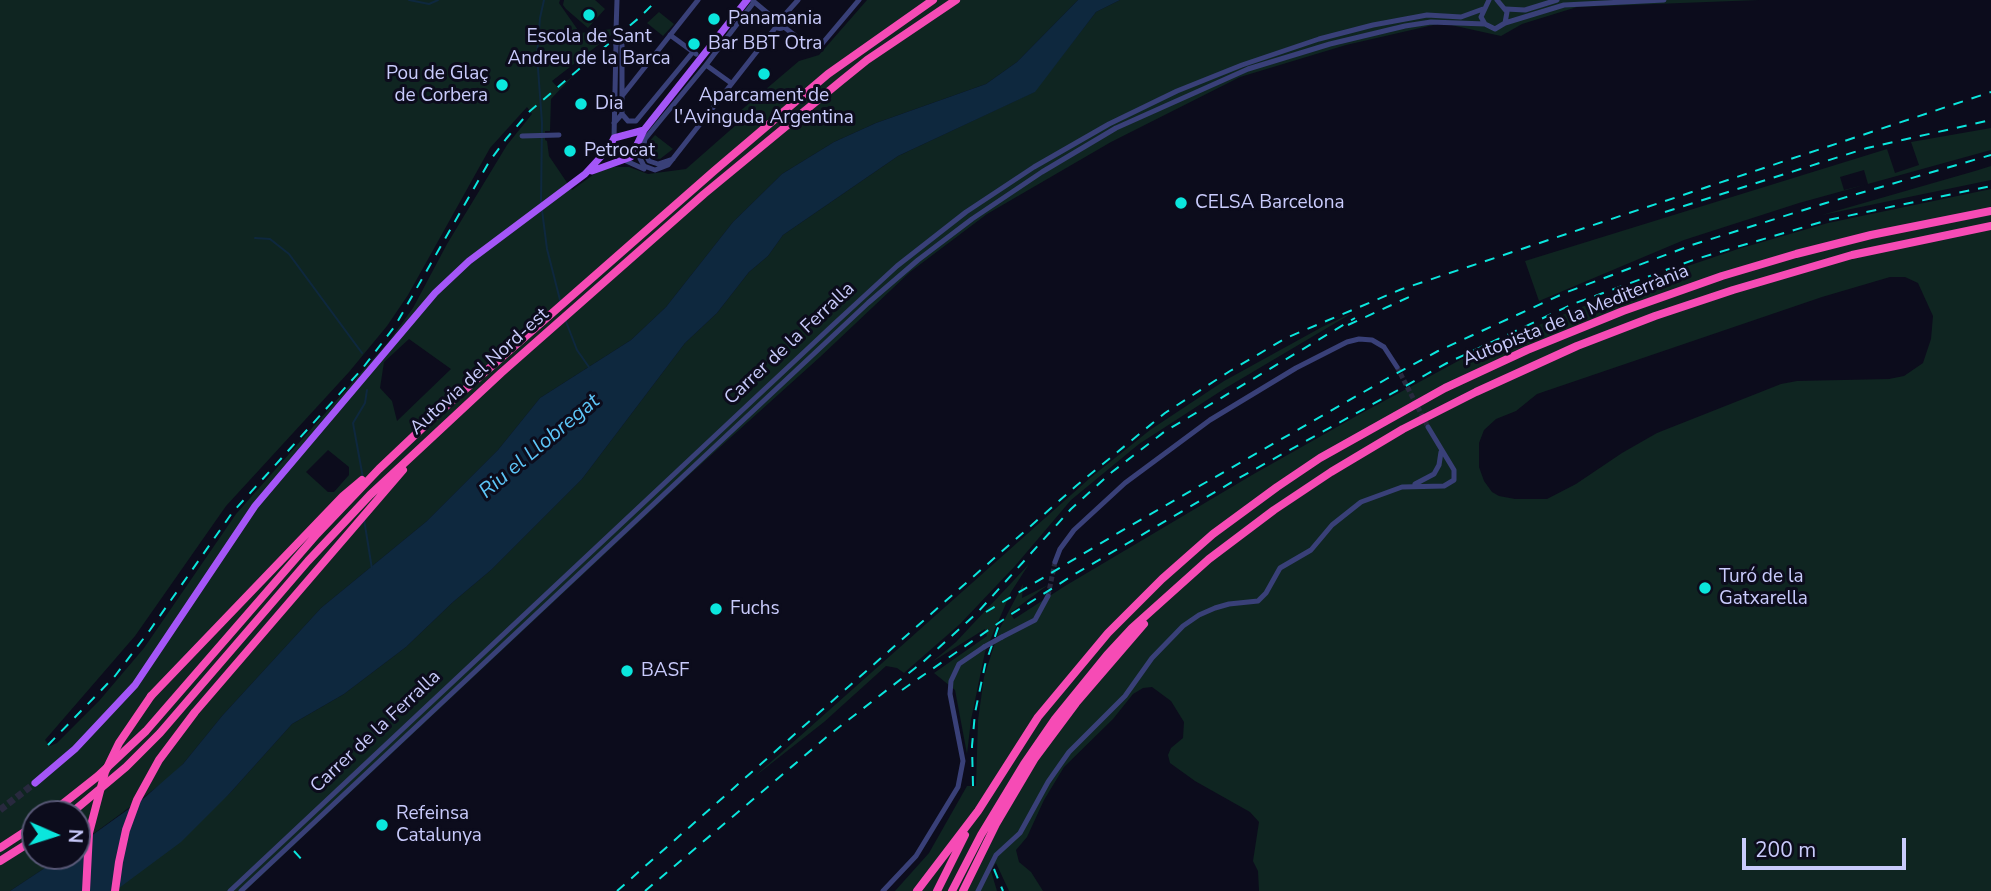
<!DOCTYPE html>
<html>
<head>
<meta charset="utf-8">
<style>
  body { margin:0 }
  #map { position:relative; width:1991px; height:891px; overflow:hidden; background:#0c0c1c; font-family:"Nunito Sans",sans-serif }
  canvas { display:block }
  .north { position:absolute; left:21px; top:800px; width:70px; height:70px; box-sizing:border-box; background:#0c0c1c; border:2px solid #585876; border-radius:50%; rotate:93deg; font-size:19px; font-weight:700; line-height:28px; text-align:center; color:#c9cbfc }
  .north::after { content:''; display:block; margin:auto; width:24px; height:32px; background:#0be6dd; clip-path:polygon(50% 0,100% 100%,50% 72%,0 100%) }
  .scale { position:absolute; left:1742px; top:838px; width:164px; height:32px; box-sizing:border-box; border:4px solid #c9cbfc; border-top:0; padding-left:9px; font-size:21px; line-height:24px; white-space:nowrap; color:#c9cbfc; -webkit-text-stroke:5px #0c0c1c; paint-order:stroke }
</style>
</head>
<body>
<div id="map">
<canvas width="1991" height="891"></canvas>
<div class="north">N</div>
<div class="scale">200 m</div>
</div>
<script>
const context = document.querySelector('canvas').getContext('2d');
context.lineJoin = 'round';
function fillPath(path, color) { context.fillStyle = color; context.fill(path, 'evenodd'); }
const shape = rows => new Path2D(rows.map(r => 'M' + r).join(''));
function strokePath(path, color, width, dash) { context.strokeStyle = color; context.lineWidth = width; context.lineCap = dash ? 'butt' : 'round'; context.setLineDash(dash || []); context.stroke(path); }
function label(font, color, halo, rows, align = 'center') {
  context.font = font + ' "Nunito Sans",sans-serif'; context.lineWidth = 6; context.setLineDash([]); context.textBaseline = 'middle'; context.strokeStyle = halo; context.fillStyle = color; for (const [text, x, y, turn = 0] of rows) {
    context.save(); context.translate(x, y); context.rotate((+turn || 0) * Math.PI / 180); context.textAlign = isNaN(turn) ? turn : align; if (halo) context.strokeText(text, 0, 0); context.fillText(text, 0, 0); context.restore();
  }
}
const green = shape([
  [0,0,560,0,559,3,580,33,620,28,552,81,558,88,573,76,551,99,550,131,545,131,545,140,547,141,549,156,572,190,604,167,629,167,648,174,686,169,736,125,732,118,799,61,819,55,867,0,1078,0,1017,62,986,84,876,123,834,142,782,174,733,222,666,307,631,340,540,398,498,450,427,521,321,608,222,716,183,764,168,779,77,846,77,814,35,814,35,856,63,856,10,891,0,891],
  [527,107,532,114,507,145,447,244,413,308,389,341,236,514,144,648,99,701,57,743,50,746,45,740,135,636,226,506,349,372,387,326,408,295,490,148],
  [409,339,451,369,397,421,392,401,380,388,384,362],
  [328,450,349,467,349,475,334,492,328,492,306,472],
  [564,0,595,0,605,9,588,28,566,9,563,5],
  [1120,0,1759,0,1577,7,1522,24,1501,36,1442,23,1346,45,1240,77,1111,142,987,214,910,272,820,357,689,475,245,891,115,891,230,793,292,724,344,694,406,647,453,602,491,570,582,479,685,343,717,313,749,272,768,256,783,235,898,156,1034,92,1096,12],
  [659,12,674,24,663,36,647,23],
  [1991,128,1991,150,1799,203,1684,240,1539,301,1525,261,1887,149,1895,173,1919,165,1911,142],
  [1864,170,1868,184,1844,190,1840,177],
  [655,135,673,149,660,159,653,158,646,150,648,143],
  [1991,166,1991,180,1822,215,1975,171],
  [1991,189,1991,891,1259,891,1258,871,1253,861,1259,822,1250,812,1195,781,1170,763,1168,755,1171,748,1183,738,1184,722,1171,701,1152,687,1143,688,1133,694,1113,719,1064,767,1044,800,1027,837,1016,850,1019,862,1031,872,1043,891,1009,891,996,863,991,871,997,891,895,891,929,853,967,786,976,786,978,720,984,677,999,630,1023,584,1022,598,1048,585,1010,613,1014,619,1065,586,1252,475,1360,414,1460,360,1557,317,1658,276,1738,249,1828,223],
  [1890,277,1905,277,1918,283,1933,316,1931,339,1923,363,1904,376,1889,379,1797,381,1781,384,1657,433,1622,453,1576,484,1547,499,1515,499,1499,496,1492,492,1484,481,1479,467,1479,443,1484,430,1496,419,1516,411,1537,394,1822,297],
  [1354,312,1224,389,1139,444,1071,500,1015,566,960,624,904,673,897,668,886,666,824,722,754,777,1090,478,1150,430,1224,381,1322,327],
  [1029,564,1011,592,985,652,971,720,967,754,955,690,934,673,987,636,985,629,932,662,956,642]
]);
const water = shape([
  [1078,0,1120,0,1096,12,1035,92,898,156,783,235,768,256,749,272,717,313,685,343,582,479,491,570,453,602,406,647,344,694,292,724,230,793,181,842,115,891,10,891,63,856,77,856,77,846,144,798,183,764,222,716,321,608,427,521,498,450,540,398,631,340,666,307,733,222,782,174,834,142,876,123,986,84,1017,62]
]);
const stream = shape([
  [409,0,429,4,438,0],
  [541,204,542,123,537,55,540,18,544,0],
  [542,210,547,249,560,300],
  [255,238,270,239,289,254,362,353],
  [565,319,577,350,591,370],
  [363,478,353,423,365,403,367,390],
  [364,519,372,569]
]);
const minorTunnel = shape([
  [1397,367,1428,427],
  [1048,596,1055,562]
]);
const majorTunnel = shape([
  [0,810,35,783]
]);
const minor = shape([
  [752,0,777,21],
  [1489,0,1481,17,1485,24,1495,29,1505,23,1564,5,1664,0],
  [1497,0,1507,12,1505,23],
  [1506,9,1525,10,1557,0],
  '775.5 24a4.5 4.5 0 1 1 9 0a4.5 4.5 0 1 1-9 0Z',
  [780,20,798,0],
  [784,27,806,44,815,48,821,45,859,0],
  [616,31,617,0],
  [670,35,696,54],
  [706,65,731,83],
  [622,96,698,0],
  [622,114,628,121,636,121,693,52],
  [614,123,622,114,622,45],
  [522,136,559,135],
  [614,138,616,45],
  [635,149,644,166,655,170,668,165,776,27],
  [673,159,658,164,649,161,643,149,645,139,706,65,754,2],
  [624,160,644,169],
  [1415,484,1434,474,1439,465,1441,452],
  [1055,562,1060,549,1074,530,1125,483,1210,420,1296,368,1347,342,1359,339,1372,340,1384,347,1397,367],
  [1002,637,1035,620,1048,596],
  [230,891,833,325,897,266,966,212,1034,167,1109,124,1177,91,1242,65,1319,39,1373,25,1427,15,1461,17,1483,9],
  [241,891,868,303,918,260,972,219,1042,172,1116,128,1248,69,1330,44,1405,26,1431,22,1485,24],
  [883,891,916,856,958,787,963,761,950,694,951,681,959,664,984,647],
  [978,891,996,855,1020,833,1048,782,1069,752,1125,696,1152,658,1183,626,1199,615,1215,608,1229,604,1258,601,1266,593,1280,568,1311,550,1332,525,1361,502,1402,487,1444,486,1454,480,1454,470,1428,427]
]);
const major = shape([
  [592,171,631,157,644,130,747,0],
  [35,783,75,749,135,685,255,506,435,293,469,261,585,174,609,148,614,138,644,130]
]);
const highway = shape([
  [151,696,343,496,362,480],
  [50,814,98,776,146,731,317,534,379,469,436,415,714,171,828,74,933,0],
  [70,814,126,767,160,733,308,561,370,495,501,373,704,194,841,81,867,60,956,0],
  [0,848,35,825],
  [0,861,35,839],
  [115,891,119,862,126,830,137,800,159,760,195,712,403,470],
  [917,891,978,811,1038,717,1108,633,1162,579,1213,534,1277,487,1320,458,1445,388,1527,350,1623,311,1722,276,1796,254,1871,235,1991,211],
  [937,891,965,835],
  [952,891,981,835,1024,764,1055,719,1107,655,1132,628,1209,559,1274,510,1331,472,1403,429,1476,392,1577,346,1655,316,1733,290,1852,255,1991,226],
  [963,891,996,824,1035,758,1076,703,1144,624]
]);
const rail = shape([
  [1665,212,1867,148,1991,120],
  [1348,325,1409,297],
  [986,612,1128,527,1388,378,1438,351,1567,292,1692,245,1826,203,1991,155],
  [902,690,1010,615,1075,574,1239,478,1447,363,1573,304,1696,259,1828,220,1991,186],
  [48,745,115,676,150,630,232,513,362,369,395,326,489,162,506,139,530,111,640,17,657,0],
  [973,786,972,746,975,713,985,665,1000,622],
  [294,851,303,861],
  [994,869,1003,891],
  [617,891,1076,486,1165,413,1230,371,1286,338,1402,289,1991,92],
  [645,891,829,735,923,662,978,612,1071,509,1112,472,1164,432,1355,318]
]);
const minorBridge = shape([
  [616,45,616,31],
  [984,647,1002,637]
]);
const highwayBridge = shape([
  [86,891,89,833,105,772,119,743,151,696]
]);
const markers = [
  [589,15,7,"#0be6dd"],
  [714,19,7,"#0be6dd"],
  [694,44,7,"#0be6dd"],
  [764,74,7,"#0be6dd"],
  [502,85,7,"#0be6dd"],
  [581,104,7,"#0be6dd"],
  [570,151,7,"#0be6dd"],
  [1181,203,7,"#0be6dd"],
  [1705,588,7,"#0be6dd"],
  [716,609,7,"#0be6dd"],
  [627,671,7,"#0be6dd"],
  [382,825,7,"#0be6dd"]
];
const poiNames = [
  ["Panamania",728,19],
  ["Escola de Sant",589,37,"center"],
  ["Andreu de la Barca",589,59,"center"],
  ["Bar BBT Otra",708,44],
  ["Pou de Glaç",488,74,"right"],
  ["de Corbera",488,96,"right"],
  ["Aparcament de",764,96,"center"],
  ["l'Avinguda Argentina",764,118,"center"],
  ["Dia",595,104],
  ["Petrocat",584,151],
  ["CELSA Barcelona",1195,203],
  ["Turó de la",1719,577],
  ["Gatxarella",1719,599],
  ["Fuchs",730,609],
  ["BASF",641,671],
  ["Refeinsa",396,814],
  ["Catalunya",396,836]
];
const streetNames = [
  ["Autopista de la Mediterrània",1576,316,-22],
  ["Carrer de la Ferralla",790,344,-43],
  ["Autovia del Nord-est",480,372,-42],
  ["Carrer de la Ferralla",376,732,-43]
];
const waterNames = [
  ["Riu el Llobregat",540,447,-40]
];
fillPath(green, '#0f2521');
fillPath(water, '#0e283e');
strokePath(stream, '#0e283e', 2);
strokePath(minorTunnel, '#28293e', 5, [5, 2.5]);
strokePath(majorTunnel, '#28293e', 7, [7, 3.5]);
strokePath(minor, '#394078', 5);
strokePath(major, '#a456f7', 7);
strokePath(highway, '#f64bb5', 8);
strokePath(rail, '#0be6dd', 2, [10, 9]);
strokePath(minorBridge, '#394078', 5);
strokePath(highwayBridge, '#f64bb5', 8);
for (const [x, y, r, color] of markers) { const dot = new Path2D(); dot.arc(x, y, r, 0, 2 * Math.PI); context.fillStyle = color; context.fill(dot); strokePath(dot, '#0c0c1c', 2.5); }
label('19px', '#c9cbfc', '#0c0c1c', poiNames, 'left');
label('19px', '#c9cbfc', '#0c0c1c', streetNames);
label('italic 21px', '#5dc5f7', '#0c0c1c', waterNames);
</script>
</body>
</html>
